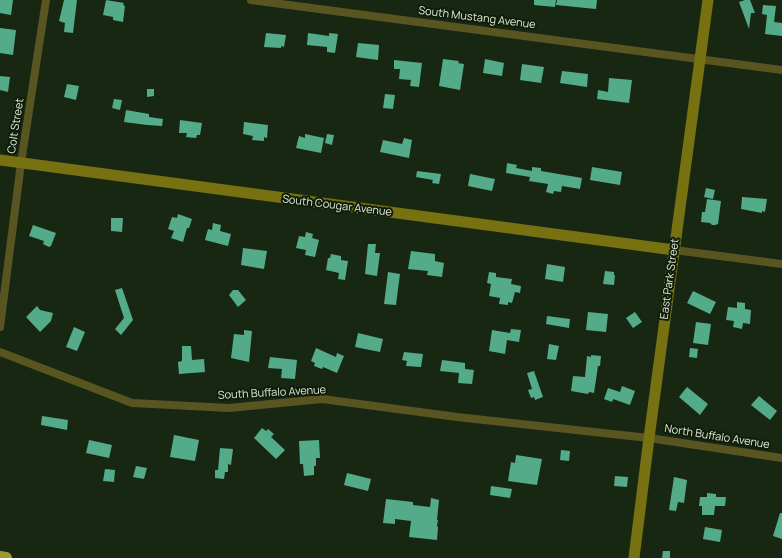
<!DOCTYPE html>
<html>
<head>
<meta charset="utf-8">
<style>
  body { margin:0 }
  canvas { display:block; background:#182711 }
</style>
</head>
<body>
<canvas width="782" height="558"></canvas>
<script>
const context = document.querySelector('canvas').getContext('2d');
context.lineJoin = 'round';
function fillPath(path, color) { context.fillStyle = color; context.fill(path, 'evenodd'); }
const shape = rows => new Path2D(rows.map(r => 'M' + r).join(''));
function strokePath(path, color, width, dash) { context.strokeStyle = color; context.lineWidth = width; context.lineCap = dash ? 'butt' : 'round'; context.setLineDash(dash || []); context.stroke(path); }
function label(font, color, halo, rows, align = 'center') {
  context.font = font + ' Manrope,sans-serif'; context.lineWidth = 4; context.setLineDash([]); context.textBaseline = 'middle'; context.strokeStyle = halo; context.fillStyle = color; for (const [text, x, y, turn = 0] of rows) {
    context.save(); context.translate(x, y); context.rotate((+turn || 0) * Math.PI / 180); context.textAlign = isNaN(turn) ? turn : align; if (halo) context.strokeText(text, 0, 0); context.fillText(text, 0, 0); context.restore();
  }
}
const building = shape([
  [0,0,13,0,11,15,0,13],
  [64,0,77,0,73,33,64,32,65,23,59,21],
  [106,0,124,3,123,5,125,6,123,22,113,20,113,17,103,15],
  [534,0,556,0,555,7,534,5],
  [557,0,597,0,596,9,556,5],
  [745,0,750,0,755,13,751,13,749,29,739,2],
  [763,5,776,6,774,22,782,23,782,36,765,34,767,15,762,14],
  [0,28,16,30,13,55,0,53],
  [266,33,286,35,284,47,281,46,281,48,264,47],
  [308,33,329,36,329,33,338,34,335,53,327,52,327,47,307,45],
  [358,43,379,45,378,60,356,57],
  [443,59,459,61,458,63,464,64,460,90,439,86],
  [485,59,504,63,502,76,483,73],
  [394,60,422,63,419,87,410,86,411,80,399,79,400,69,394,69],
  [522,64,544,67,541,83,520,80],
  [562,71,588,74,587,87,560,83],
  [0,76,10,77,8,92,0,90],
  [609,78,632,80,629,103,597,99,598,90,608,92],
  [67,84,79,86,76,100,64,97],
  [147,89,154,89,154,96,147,97],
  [385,94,395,95,393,109,383,108],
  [114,99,122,100,120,110,112,108],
  [126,110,149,114,149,117,163,119,162,126,147,125,124,122],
  [180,120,202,123,200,135,197,135,196,138,186,137,187,133,179,133],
  [244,122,268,125,267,138,264,137,264,141,252,140,253,136,243,134],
  [305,134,324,138,321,153,296,148,299,136,305,138],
  [327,134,334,135,332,145,325,143],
  [404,138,412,140,409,158,380,152,383,140,402,144],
  [507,163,517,165,516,168,532,171,532,167,541,168,541,171,582,178,580,189,562,186,561,192,554,191,553,194,546,192,548,184,529,181,530,177,506,173],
  [592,167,622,172,620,185,590,180],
  [417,171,441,174,439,184,432,183,433,180,416,177],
  [470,174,495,179,492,191,468,186],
  [706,188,715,190,713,199,704,197],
  [742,197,767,199,765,212,762,211,762,213,741,209],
  [707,199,721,201,718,224,715,225,712,225,710,223,701,222,702,212,705,212],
  [178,214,192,219,189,228,187,228,183,242,171,238,174,231,168,229,172,217,177,218],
  [111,218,123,218,122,232,111,231],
  [213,223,221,225,220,231,231,234,228,246,205,240,208,229,212,230],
  [33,225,56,233,51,246,49,247,43,244,44,241,29,236],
  [306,232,313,234,312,238,319,240,315,257,305,255,306,250,296,248,299,236,305,237],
  [368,244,376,244,375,253,380,253,377,276,365,274],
  [243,248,267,251,264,269,241,265],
  [411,251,435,254,435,261,444,263,442,277,427,275,428,271,408,269],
  [331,254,341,256,341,260,348,261,345,280,338,279,339,273,326,270,328,258,330,258],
  [547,264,565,267,563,282,545,279],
  [605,271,614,272,614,275,615,275,614,285,603,284],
  [388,272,400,274,396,305,384,304],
  [489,272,496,273,496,277,512,279,511,284,521,286,520,293,515,292,512,303,508,302,508,305,499,304,500,298,489,296,491,284,487,283],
  [122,288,133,320,121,335,115,329,124,318,115,290],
  [233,290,238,290,246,300,238,307,229,295],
  [693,291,716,302,710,314,687,303],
  [737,302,745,303,745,309,751,310,750,324,743,323,742,329,733,327,734,321,726,320,728,307,737,308],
  [37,306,40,310,53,313,51,321,40,332,26,317],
  [588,312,608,314,606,332,586,330],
  [635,312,642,322,633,328,626,318],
  [547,316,570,319,569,328,546,324],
  [696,322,711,324,708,345,693,343],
  [74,327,85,332,77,351,66,347],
  [511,329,521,330,519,342,507,340,505,354,489,351,492,330,510,333],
  [244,330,252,331,249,362,231,358,234,334,244,335],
  [358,333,383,339,380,352,355,347],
  [549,344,559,346,556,360,547,359],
  [182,346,191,346,192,360,204,359,205,372,179,374,178,362,182,361],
  [316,348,336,357,337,353,344,356,337,373,323,367,322,369,314,366,315,363,311,361],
  [690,348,698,349,697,358,689,357],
  [404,352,423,354,421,367,406,366,407,361,402,360],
  [591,355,601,356,600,366,598,366,594,393,589,392,588,394,571,391,573,376,585,377,587,356,591,357],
  [270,357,297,360,295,379,281,378,282,369,268,368],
  [442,360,465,363,465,369,474,370,472,384,458,383,459,373,440,371],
  [534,371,543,397,535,400,534,397,531,398,528,390,532,389,527,373],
  [622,386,635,391,630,405,613,399,612,402,604,399,608,388,620,392],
  [687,387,708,404,700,415,679,397],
  [759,396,777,411,770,420,751,405],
  [42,416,68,420,67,430,41,425],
  [262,428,266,431,268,429,274,434,271,437,285,450,276,459,254,438],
  [174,435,199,440,195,461,170,457],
  [89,440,112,445,109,458,86,453],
  [319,440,320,458,316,458,316,466,314,466,314,475,304,476,303,464,300,464,299,441],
  [220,448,233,449,231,465,228,464,228,472,225,472,224,479,215,478,215,470,218,470],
  [561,450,570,451,569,461,560,460],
  [516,455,542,459,537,485,508,481,511,462,515,463],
  [136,466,147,468,144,479,133,477],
  [105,469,115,470,114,482,103,481],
  [347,473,371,479,368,491,344,485],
  [615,476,628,477,627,487,614,486],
  [674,477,687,480,684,503,678,502,676,511,669,510],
  [491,486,512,489,510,498,490,495],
  [707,493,716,494,716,497,726,497,725,506,715,506,714,515,702,515,702,506,699,506,700,497,707,497],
  [431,498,439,500,437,520,438,520,437,526,438,527,437,540,409,537,411,521,395,519,395,524,383,523,386,499,413,502,413,505,430,507],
  [780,513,782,513,782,539,773,536],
  [705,527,722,530,720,542,703,539],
  [663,551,670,551,670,558,662,558]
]);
const street = shape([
  [251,0,782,70],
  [674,250,782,264],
  [0,327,21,163,46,0],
  [0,352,132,403,229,408,322,399,457,417,649,438,782,458]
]);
const secondary = shape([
  [0,160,674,250],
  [634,558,649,438,708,0]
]);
const highway = shape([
  [0,557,6,558]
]);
const streetNames = [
  ["South Mustang Avenue",477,18,7],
  ["Colt Street",16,126,-81],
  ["South Cougar Avenue",337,206,7],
  ["East Park Street",670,279,-82],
  ["South Buffalo Avenue",272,393,-3],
  ["North Buffalo Avenue",717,437,9]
];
fillPath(building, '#53ab8a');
strokePath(street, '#585521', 8);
strokePath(secondary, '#777111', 11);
strokePath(highway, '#a1992b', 12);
label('11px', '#e0eadc', '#0f1d08', streetNames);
</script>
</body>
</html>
